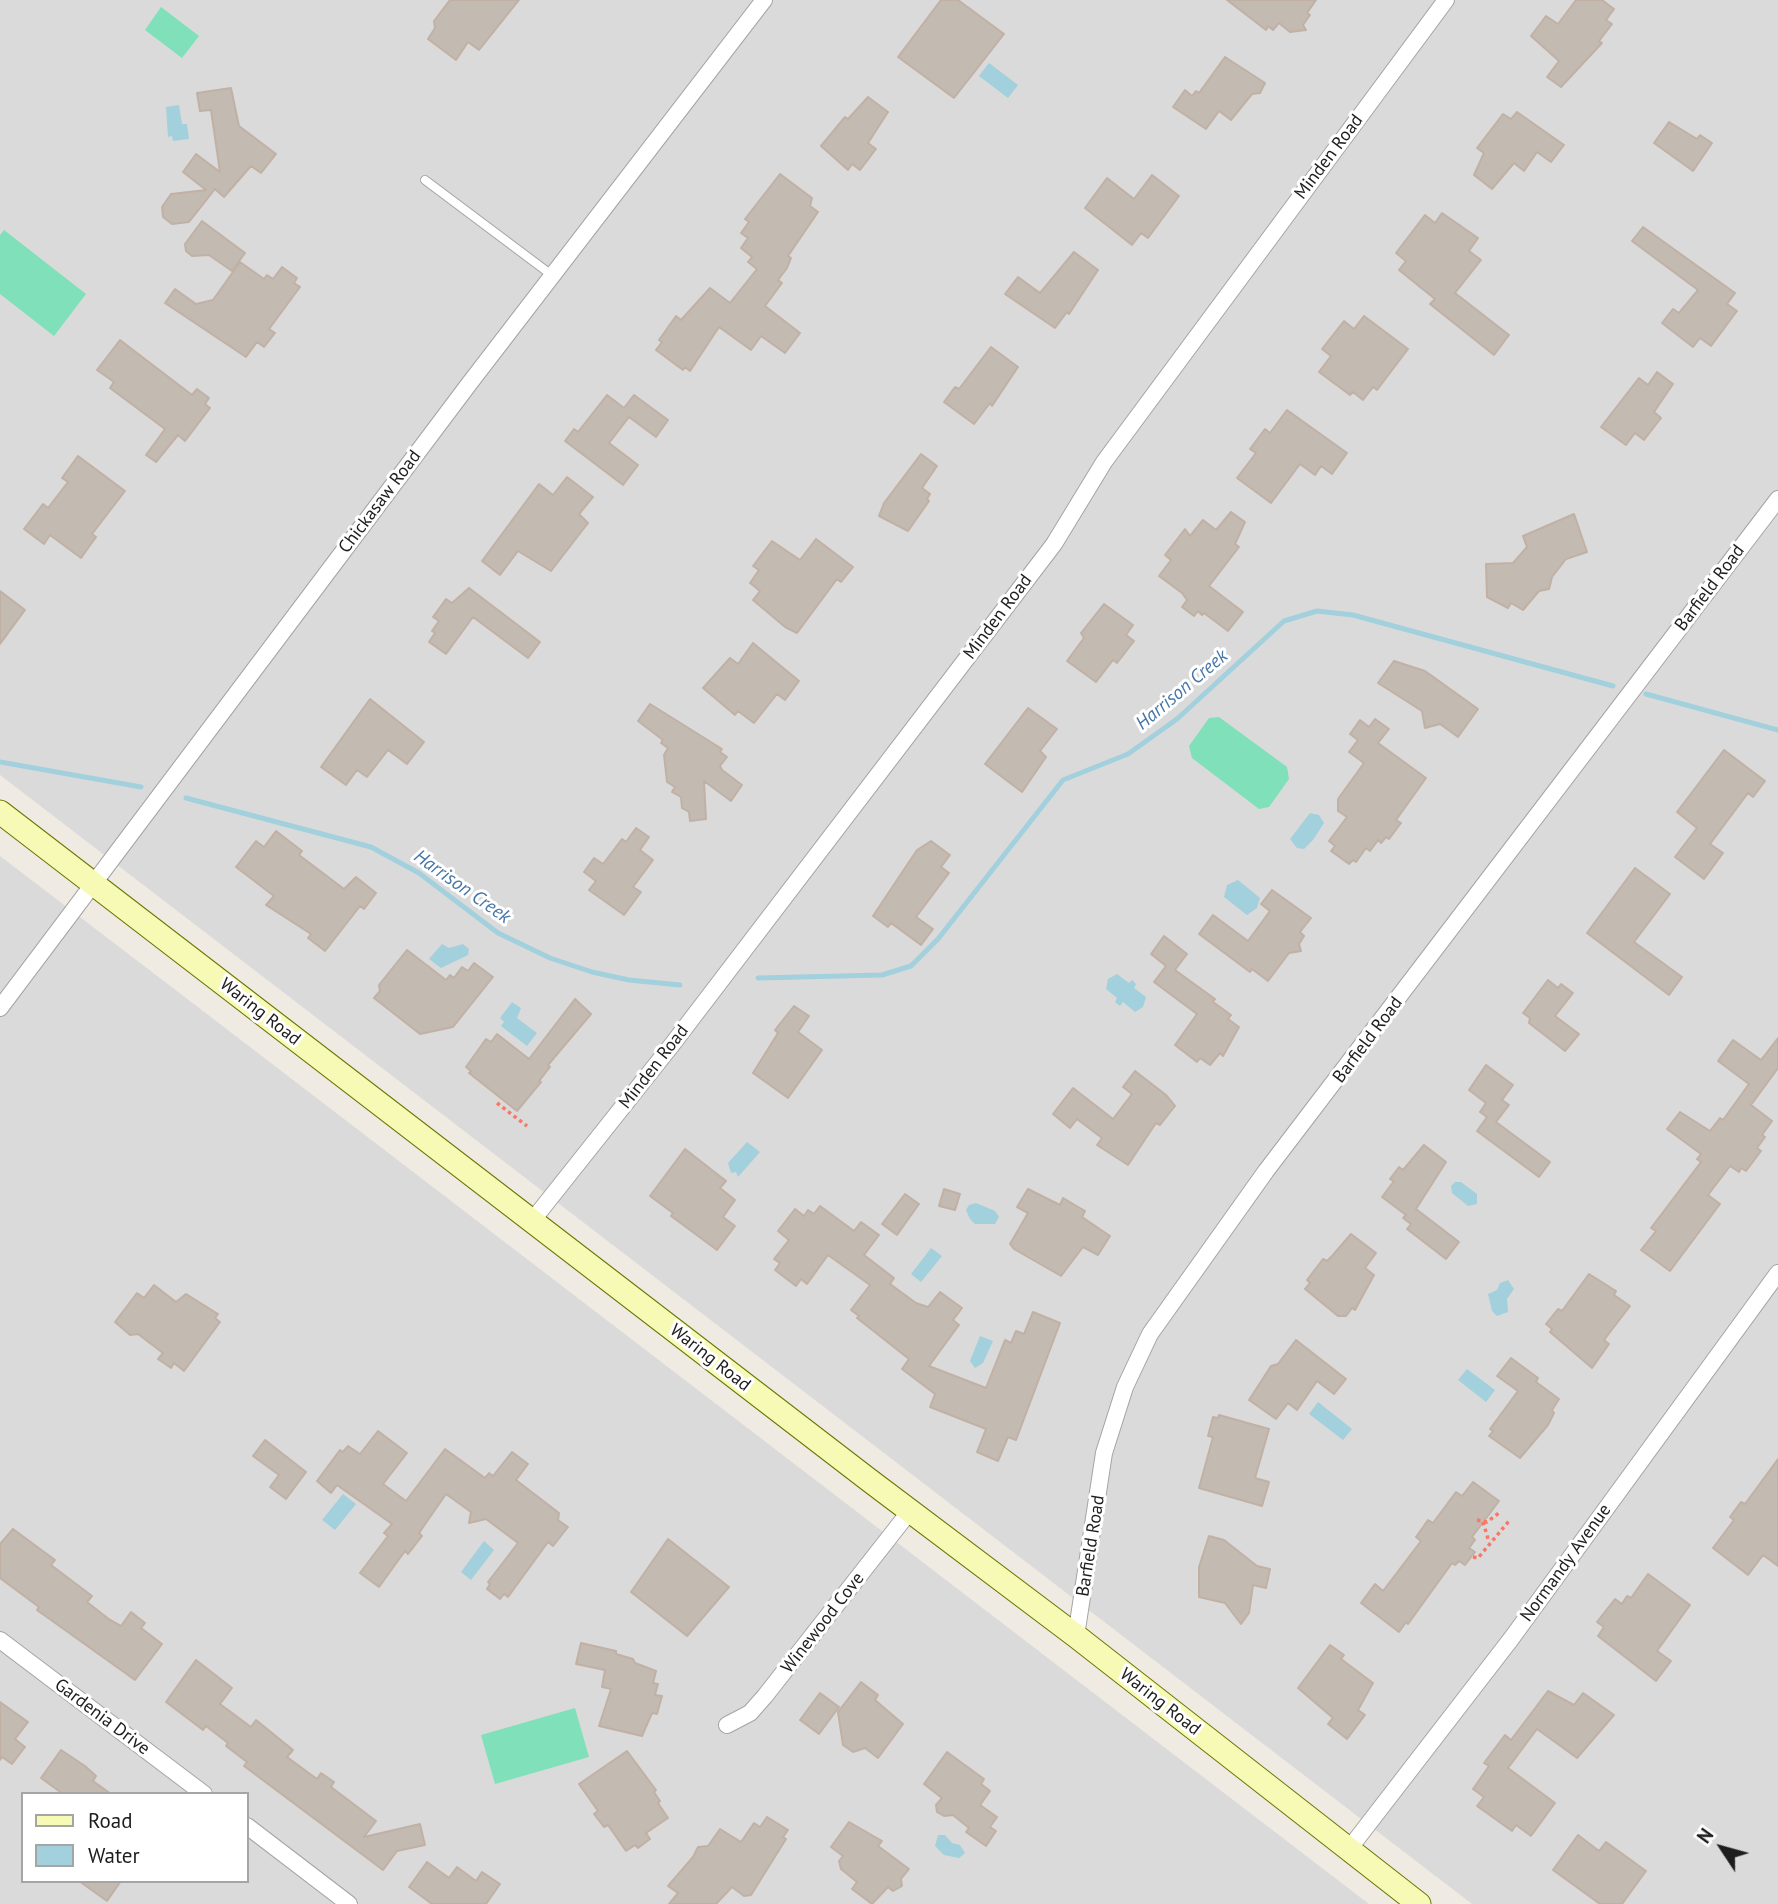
<!DOCTYPE html>
<html>
<head>
<meta charset="utf-8">
<style>
  body { margin:0 }
  #map { position:relative; width:1778px; height:1904px; overflow:hidden; background:#efebe3; font-family:"PT Sans",sans-serif }
  canvas { display:block }
  .legend { position:absolute; left:21px; top:1792px; width:228px; height:91px; box-sizing:border-box; background:#fff; border:2px solid #a5a5a5; margin:0; padding:9px 12px; list-style:none; font-size:21px; color:#1d1d1d }
  .legend li { display:flex; align-items:center; gap:14px; height:35px }
  .legend b { width:35px; border:2px solid #a5a5a5 }
  .north { position:absolute; left:1687px; top:1813px; width:70px; height:70px; -webkit-text-stroke:5px #fff; paint-order:stroke; rotate:306deg; font-size:19px; font-weight:700; line-height:28px; text-align:center; color:#1d1d1d }
  .north::after { content:''; display:block; margin:auto; width:24px; height:32px; background:#1d1d1d; clip-path:polygon(50% 0,100% 100%,50% 72%,0 100%) }
</style>
</head>
<body>
<div id="map">
<canvas width="1778" height="1904"></canvas>
<ul class="legend">
<li><b style="height:9px;background:#f7fab5"></b>Road</li>
<li><b style="height:19px;background:#a2d0dd"></b>Water</li>
</ul>
<div class="north">N</div>
</div>
<script>
const context = document.querySelector('canvas').getContext('2d');
context.lineJoin = 'round';
function fillPath(path, color) { context.fillStyle = color; context.fill(path, 'evenodd'); }
const shape = rows => new Path2D(rows.map(r => 'M' + r).join(''));
function strokePath(path, color, width, dash) { context.strokeStyle = color; context.lineWidth = width; context.lineCap = dash ? 'butt' : 'round'; context.setLineDash(dash || []); context.stroke(path); }
function label(font, color, halo, rows, align = 'center') {
  context.font = font + ' "PT Sans",sans-serif'; context.lineWidth = 6; context.setLineDash([]); context.textBaseline = 'middle'; context.strokeStyle = halo; context.fillStyle = color; for (const [text, x, y, turn = 0] of rows) {
    context.save(); context.translate(x, y); context.rotate((+turn || 0) * Math.PI / 180); context.textAlign = isNaN(turn) ? turn : align; if (halo) context.strokeText(text, 0, 0); context.fillText(text, 0, 0); context.restore();
  }
}
const residential = shape([
  [0,0,1778,0,1778,1904,1472,1904,0,775],
  [0,856,190,1001,1369,1904,0,1904],
  [23,1794,247,1794,247,1881,23,1881]
]);
const pitch = shape([
  [161,7,199,36,182,58,145,30],
  [4,230,86,294,54,336,0,294,0,235],
  [1219,717,1287,767,1289,779,1269,807,1259,809,1192,758,1189,746,1209,718],
  [575,1708,589,1757,495,1784,481,1735]
]);
const water = shape([
  [989,63,1018,85,1008,98,979,76],
  [179,105,182,124,187,124,189,139,173,141,172,136,168,137,166,107],
  [1310,813,1319,815,1324,823,1313,840,1304,849,1297,848,1290,839],
  [1238,880,1260,898,1257,908,1247,915,1224,897,1227,885],
  [442,944,449,948,463,944,469,949,468,955,441,968,429,959],
  [1117,974,1129,983,1132,980,1136,984,1134,988,1146,997,1143,1007,1135,1012,1123,1002,1120,1006,1115,1002,1117,998,1106,989,1108,979],
  [512,1002,521,1008,517,1018,537,1033,527,1046,501,1026,504,1022,500,1018],
  [747,1142,760,1152,738,1177,736,1172,731,1173,728,1163],
  [1455,1182,1461,1182,1477,1194,1477,1204,1468,1206,1452,1193,1451,1186],
  [976,1203,995,1211,999,1217,995,1224,975,1224,970,1219,966,1210,969,1205],
  [931,1248,942,1256,921,1282,911,1274],
  [1508,1280,1514,1289,1507,1299,1508,1312,1497,1316,1492,1311,1488,1294,1497,1290,1500,1283],
  [980,1336,993,1341,983,1363,975,1368,970,1361],
  [1467,1369,1495,1390,1486,1402,1458,1380],
  [1318,1402,1352,1429,1343,1440,1309,1414],
  [343,1494,356,1504,335,1530,322,1520],
  [484,1541,494,1550,471,1580,461,1572],
  [938,1835,945,1835,952,1843,960,1845,965,1853,959,1858,944,1855,935,1846]
]);
const stream = shape([
  [1646,694,1778,730],
  [0,762,141,787],
  [186,798,371,847,419,873,498,933,550,958,592,972,629,980,680,985],
  [758,978,882,975,911,966,938,939,1063,780,1128,754,1177,719,1284,621,1317,611,1353,615,1613,686]
]);
const building = shape([
  [450,0,519,0,479,50,468,42,456,60,428,39,435,28,434,21,450,0],
  [941,0,958,0,1004,34,954,98,898,57,941,0],
  [1227,0,1316,0,1307,13,1310,15,1303,25,1306,30,1290,32,1279,23,1273,30,1268,26,1266,30,1227,0],
  [1576,0,1602,0,1614,9,1606,20,1612,24,1599,41,1602,43,1561,87,1547,77,1559,61,1531,36,1546,16,1558,24,1576,0],
  [1225,57,1265,83,1260,93,1252,94,1231,120,1219,111,1206,129,1173,107,1185,90,1192,96,1196,91,1199,93,1225,57],
  [231,88,239,126,276,154,261,173,251,166,224,197,215,189,189,222,172,224,163,217,162,207,171,194,206,190,183,172,196,154,220,172,211,110,200,111,197,93,231,88],
  [868,97,888,112,868,143,876,149,860,170,852,164,848,170,821,146,845,117,848,119,868,97],
  [1517,112,1564,145,1551,162,1537,152,1524,171,1514,163,1492,189,1474,175,1484,153,1477,148,1503,114,1511,119,1517,112],
  [1669,122,1697,139,1700,135,1712,143,1693,171,1654,143,1669,122],
  [780,174,812,198,810,206,818,212,788,256,791,258,787,268,778,280,782,283,765,306,800,333,785,353,761,336,751,350,719,327,690,371,685,367,683,370,656,350,662,342,659,340,676,316,681,320,710,288,730,303,757,269,748,262,752,257,741,248,748,238,741,233,749,222,745,219,780,174],
  [1152,175,1179,196,1148,238,1141,233,1132,245,1085,208,1107,178,1134,199,1152,175],
  [1442,213,1478,238,1469,251,1481,260,1455,293,1509,335,1494,355,1430,304,1435,299,1399,270,1406,261,1396,253,1425,215,1435,223,1442,213],
  [202,221,245,253,232,271,209,255,192,256,186,251,185,244,202,221],
  [1643,227,1735,293,1727,304,1737,311,1711,346,1700,338,1693,347,1662,323,1673,309,1679,313,1698,290,1632,241,1643,227],
  [1074,252,1098,270,1069,314,1067,312,1055,328,1005,294,1018,277,1040,293,1074,252],
  [240,262,264,279,267,275,273,279,282,267,297,278,294,283,300,287,269,329,275,333,264,347,257,342,246,357,165,303,175,289,196,304,213,300,240,262],
  [1364,316,1408,349,1377,390,1373,387,1363,400,1353,392,1350,395,1319,372,1331,356,1322,349,1344,321,1354,329,1364,316],
  [120,340,192,395,197,389,209,398,205,404,210,408,185,441,178,435,156,462,146,455,165,429,110,388,114,382,97,370,120,340],
  [991,347,1018,367,992,406,990,403,974,424,944,402,955,387,959,389,991,347],
  [1657,372,1673,384,1654,412,1661,418,1644,440,1635,433,1626,445,1601,427,1639,378,1648,385,1657,372],
  [607,395,624,408,634,395,668,420,656,437,629,417,609,443,638,465,623,485,565,441,574,429,578,432,607,395],
  [1287,410,1347,453,1332,474,1321,466,1315,475,1300,464,1271,503,1237,478,1256,453,1250,449,1265,429,1270,433,1287,410],
  [921,454,937,466,922,488,930,494,927,499,929,501,908,531,879,516,884,503,921,454],
  [78,456,125,491,92,534,96,537,81,558,50,535,44,544,24,529,43,504,48,508,68,482,62,478,78,456],
  [567,477,593,497,579,514,588,523,551,571,518,551,500,575,482,561,539,484,553,495,567,477],
  [1231,512,1245,522,1235,544,1239,547,1209,586,1243,612,1228,631,1204,613,1202,615,1198,611,1194,616,1182,607,1187,600,1182,593,1159,576,1171,560,1165,555,1185,529,1190,536,1203,520,1216,530,1231,512],
  [1574,514,1587,552,1566,559,1552,577,1549,589,1539,591,1523,610,1511,603,1508,608,1487,597,1486,564,1513,563,1527,547,1523,536,1574,514],
  [816,539,853,567,841,582,837,579,797,633,785,627,753,600,760,591,750,583,759,570,753,566,772,541,800,560,816,539],
  [469,588,540,642,528,658,473,617,446,654,429,642,435,633,432,631,439,621,433,617,446,599,452,603,469,588],
  [0,591,25,610,0,644,0,591],
  [1104,604,1133,625,1126,635,1134,641,1117,663,1113,660,1096,682,1067,661,1084,638,1081,633,1104,604],
  [753,643,799,681,785,700,777,694,754,723,738,711,735,715,703,688,730,658,738,664,753,643],
  [1394,661,1425,671,1478,709,1458,737,1440,724,1425,728,1422,711,1378,683,1394,661],
  [370,699,424,742,407,764,388,750,367,777,357,770,346,785,321,767,370,699],
  [650,704,722,749,720,752,727,757,720,766,722,770,742,785,731,801,704,781,706,819,690,821,689,812,682,808,681,797,672,792,675,787,667,782,664,755,668,748,661,743,663,740,638,721,650,704],
  [1028,708,1057,729,1040,751,1046,757,1022,792,985,764,1028,708],
  [1375,719,1389,729,1378,743,1426,778,1396,820,1401,823,1389,839,1386,837,1381,843,1378,840,1370,851,1366,848,1356,862,1353,860,1349,864,1331,851,1335,846,1329,841,1347,817,1338,811,1338,799,1364,763,1349,752,1358,740,1350,734,1360,720,1369,727,1375,719],
  [1724,750,1765,781,1753,797,1748,793,1710,844,1723,853,1704,879,1675,857,1697,828,1677,812,1724,750],
  [636,828,649,837,640,850,653,860,633,887,641,892,624,915,589,890,596,881,584,872,594,858,603,864,622,839,626,842,636,828],
  [276,831,302,851,299,855,344,889,356,877,376,893,364,909,360,906,325,951,308,938,311,934,266,905,274,896,236,867,256,841,264,847,276,831],
  [931,841,950,855,941,867,949,873,916,917,933,929,921,945,891,923,888,927,873,916,917,850,931,841],
  [1635,868,1670,894,1634,942,1682,977,1669,995,1587,933,1635,868],
  [1272,890,1311,918,1300,932,1304,936,1299,944,1301,951,1289,953,1268,981,1252,969,1250,972,1199,934,1213,915,1248,941,1270,911,1261,904,1272,890],
  [1164,936,1187,954,1175,970,1215,999,1213,1002,1231,1015,1228,1019,1239,1027,1223,1056,1220,1053,1210,1065,1200,1058,1197,1062,1175,1045,1197,1014,1154,982,1166,966,1151,954,1164,936],
  [407,950,446,980,450,975,454,978,462,967,468,971,474,963,493,977,453,1027,420,1034,374,998,380,991,379,985,407,950],
  [1548,980,1558,988,1561,984,1573,993,1555,1016,1579,1034,1565,1051,1529,1023,1530,1018,1523,1013,1548,980],
  [575,999,591,1014,548,1065,550,1067,539,1081,541,1082,517,1111,469,1073,471,1071,466,1067,486,1039,491,1042,497,1034,529,1059,575,999],
  [794,1006,809,1016,798,1032,822,1050,788,1098,753,1073,778,1033,775,1030,794,1006],
  [1778,1038,1778,1068,1751,1105,1772,1121,1762,1135,1765,1137,1757,1148,1761,1151,1746,1171,1741,1168,1739,1172,1730,1166,1708,1195,1720,1204,1670,1271,1641,1250,1656,1231,1651,1228,1701,1162,1697,1159,1701,1154,1667,1129,1680,1112,1710,1131,1720,1118,1723,1120,1749,1084,1718,1061,1733,1040,1761,1060,1778,1038],
  [1486,1065,1513,1085,1502,1100,1509,1105,1496,1122,1550,1162,1539,1177,1477,1131,1487,1117,1480,1112,1486,1103,1469,1090,1486,1065],
  [1135,1071,1166,1095,1175,1106,1160,1125,1156,1123,1128,1165,1097,1145,1102,1138,1077,1119,1070,1128,1053,1114,1073,1088,1113,1119,1132,1094,1123,1087,1135,1071],
  [1424,1145,1446,1162,1416,1209,1459,1242,1446,1259,1407,1229,1411,1224,1403,1218,1406,1215,1382,1197,1394,1181,1390,1179,1399,1167,1403,1170,1424,1145],
  [685,1149,726,1181,720,1188,735,1200,723,1217,735,1226,717,1250,671,1216,673,1213,650,1196,685,1149],
  [944,1189,960,1194,955,1210,939,1206,944,1189],
  [1028,1189,1060,1205,1063,1198,1085,1211,1082,1217,1110,1236,1098,1255,1083,1247,1061,1276,1014,1249,1010,1244,1028,1213,1017,1207,1028,1189],
  [905,1194,919,1204,897,1235,882,1224,905,1194],
  [820,1206,854,1231,861,1222,879,1235,864,1255,894,1278,890,1284,916,1303,928,1307,940,1292,962,1308,953,1320,959,1325,929,1366,986,1388,1005,1340,1011,1343,1016,1331,1024,1334,1033,1312,1060,1323,1016,1440,1008,1437,998,1461,977,1452,986,1429,930,1407,935,1394,902,1369,909,1359,857,1318,859,1316,851,1310,870,1285,828,1255,807,1284,801,1279,796,1286,775,1270,780,1263,774,1259,789,1240,778,1231,795,1209,804,1216,808,1210,814,1214,820,1206],
  [1351,1234,1376,1253,1365,1268,1374,1275,1355,1310,1352,1308,1346,1316,1338,1316,1305,1289,1310,1283,1307,1280,1323,1259,1327,1261,1332,1256,1351,1234],
  [1589,1274,1616,1291,1614,1295,1630,1306,1604,1340,1609,1344,1592,1368,1550,1332,1552,1329,1546,1324,1558,1309,1562,1311,1589,1274],
  [154,1285,176,1302,186,1294,218,1314,215,1318,220,1322,184,1371,174,1363,171,1368,158,1359,163,1353,138,1334,130,1335,115,1322,137,1293,144,1298,154,1285],
  [1296,1340,1346,1379,1334,1394,1317,1381,1297,1410,1288,1403,1276,1419,1249,1400,1271,1366,1278,1364,1296,1340],
  [1511,1358,1538,1378,1536,1382,1559,1399,1552,1410,1554,1413,1548,1425,1520,1458,1489,1436,1493,1431,1490,1429,1518,1391,1497,1376,1511,1358],
  [1219,1415,1269,1429,1255,1478,1269,1482,1262,1506,1199,1488,1213,1437,1208,1436,1213,1417,1218,1418,1219,1415],
  [378,1431,407,1453,383,1484,406,1501,445,1449,485,1478,489,1473,493,1476,512,1452,528,1464,516,1480,559,1513,558,1520,568,1527,553,1546,548,1542,508,1597,504,1594,500,1599,487,1589,490,1584,488,1582,518,1543,486,1519,469,1523,471,1512,446,1494,419,1533,422,1536,408,1554,405,1551,379,1587,360,1573,388,1536,384,1533,392,1524,337,1485,331,1493,317,1481,340,1450,343,1452,348,1446,360,1454,378,1431],
  [265,1440,306,1472,286,1499,270,1487,279,1475,253,1456,265,1440],
  [1778,1459,1778,1566,1763,1555,1748,1575,1713,1548,1734,1520,1730,1517,1741,1502,1745,1504,1778,1459],
  [1473,1482,1499,1501,1472,1537,1475,1540,1469,1548,1475,1552,1465,1565,1459,1561,1455,1565,1452,1563,1408,1624,1406,1622,1399,1632,1361,1603,1375,1584,1383,1591,1421,1541,1416,1537,1428,1520,1433,1523,1456,1492,1462,1496,1473,1482],
  [13,1529,55,1560,51,1565,92,1596,87,1602,110,1620,121,1626,131,1612,145,1623,141,1628,162,1644,135,1680,37,1610,39,1607,0,1578,0,1544,13,1529],
  [1209,1536,1224,1540,1257,1566,1270,1569,1266,1588,1253,1585,1249,1613,1241,1624,1225,1603,1199,1597,1199,1567,1209,1536],
  [668,1539,729,1587,687,1636,631,1592,668,1539],
  [1648,1574,1690,1605,1657,1651,1671,1661,1656,1681,1598,1636,1604,1627,1597,1622,1615,1599,1622,1604,1627,1596,1631,1598,1648,1574],
  [581,1643,616,1651,616,1654,633,1659,635,1663,656,1671,653,1683,658,1684,655,1695,662,1696,657,1714,652,1713,642,1736,599,1726,611,1689,602,1687,605,1670,576,1664,581,1643],
  [1330,1645,1344,1655,1341,1659,1373,1683,1358,1710,1365,1715,1347,1739,1328,1724,1333,1718,1298,1688,1330,1645],
  [196,1660,232,1688,220,1704,251,1727,256,1720,293,1750,287,1757,317,1779,321,1773,334,1782,331,1787,376,1821,364,1837,420,1824,425,1845,397,1851,383,1870,244,1766,247,1762,226,1746,228,1743,206,1726,203,1730,166,1702,196,1660],
  [861,1682,878,1695,875,1700,903,1724,878,1758,865,1748,853,1752,843,1745,838,1712,861,1682],
  [1548,1691,1574,1705,1583,1693,1614,1715,1577,1758,1537,1729,1508,1768,1555,1803,1531,1836,1516,1825,1512,1831,1477,1806,1484,1797,1473,1789,1489,1766,1484,1763,1505,1735,1511,1740,1548,1691],
  [820,1693,839,1707,819,1734,800,1720,820,1693],
  [0,1702,28,1722,15,1739,25,1747,12,1764,2,1757,0,1760,0,1702],
  [61,1750,85,1766,96,1776,93,1781,111,1794,63,1794,41,1778,61,1750],
  [627,1751,656,1790,654,1792,660,1801,658,1803,668,1818,646,1833,650,1839,638,1848,635,1845,626,1851,608,1825,604,1827,594,1814,598,1811,579,1784,627,1751],
  [947,1752,984,1779,981,1784,990,1791,980,1805,997,1817,990,1827,996,1831,986,1846,966,1832,969,1828,953,1815,944,1816,937,1812,936,1805,942,1798,924,1784,947,1752],
  [767,1817,788,1830,783,1837,786,1839,751,1895,744,1896,732,1887,716,1904,669,1904,678,1893,668,1886,693,1857,698,1847,708,1846,720,1829,741,1842,754,1823,760,1827,767,1817],
  [849,1822,882,1841,878,1846,909,1869,901,1879,902,1886,893,1891,888,1887,872,1904,852,1889,857,1882,841,1869,839,1861,843,1856,831,1847,849,1822],
  [1578,1835,1599,1851,1606,1842,1646,1871,1622,1904,1600,1904,1553,1870,1578,1835],
  [427,1862,449,1878,457,1867,476,1881,482,1872,500,1884,486,1904,432,1904,409,1887,427,1862],
  [79,1881,121,1881,107,1901,79,1881]
]);
const path = shape([
  [497,1103,527,1126],
  [1477,1520,1487,1522,1499,1513],
  [1483,1522,1489,1542],
  [1473,1557,1478,1558,1509,1521]
]);
const service = shape([
  [425,180,553,276]
]);
const minor = shape([
  [0,1008,469,384,764,0],
  [532,1221,671,1046,1054,544,1104,462,1446,0],
  [1076,1636,1104,1453,1125,1387,1150,1334,1266,1171,1778,499],
  [0,1640,204,1794],
  [727,1725,750,1713,765,1696,910,1511],
  [247,1826,349,1904],
  [1349,1849,1511,1639,1778,1273]
]);
const secondary = shape([
  [0,812,869,1480,1076,1636,1419,1904]
]);
const streetNames = [
  ["Minden Road",1329,157,-53],
  ["Chickasaw Road",380,502,-53],
  ["Barfield Road",1710,588,-53],
  ["Minden Road",998,617,-53],
  ["Waring Road",260,1012,38],
  ["Barfield Road",1368,1040,-53],
  ["Minden Road",654,1067,-52],
  ["Waring Road",710,1358,38],
  ["Barfield Road",1091,1546,-81],
  ["Normandy Avenue",1566,1563,-54],
  ["Winewood Cove",823,1623,-52],
  ["Waring Road",1160,1702,38],
  ["Gardenia Drive",102,1717,37]
];
const waterNames = [
  ["Harrison Creek",1182,690,-40],
  ["Harrison Creek",462,887,35]
];
fillPath(residential, '#dbdada');
fillPath(pitch, '#7fe0ba');
fillPath(water, '#a2d0dd');
strokePath(stream, '#a2d0dd', 5);
fillPath(building, '#c3bab2');
strokePath(building, '#c1b1a5', 2);
strokePath(service, '#a4a4a4', 10);
strokePath(minor, '#a4a4a4', 18);
strokePath(secondary, '#697603', 25);
strokePath(path, '#fc7666', 3.5, [3.5, 3.5]);
strokePath(service, '#fff', 8);
strokePath(minor, '#fff', 16);
strokePath(secondary, '#f7fab5', 23);
label('18px', '#1d1d1d', '#fff', streetNames);
label('italic 19px', '#4576a7', '#fff', waterNames);
</script>
</body>
</html>
